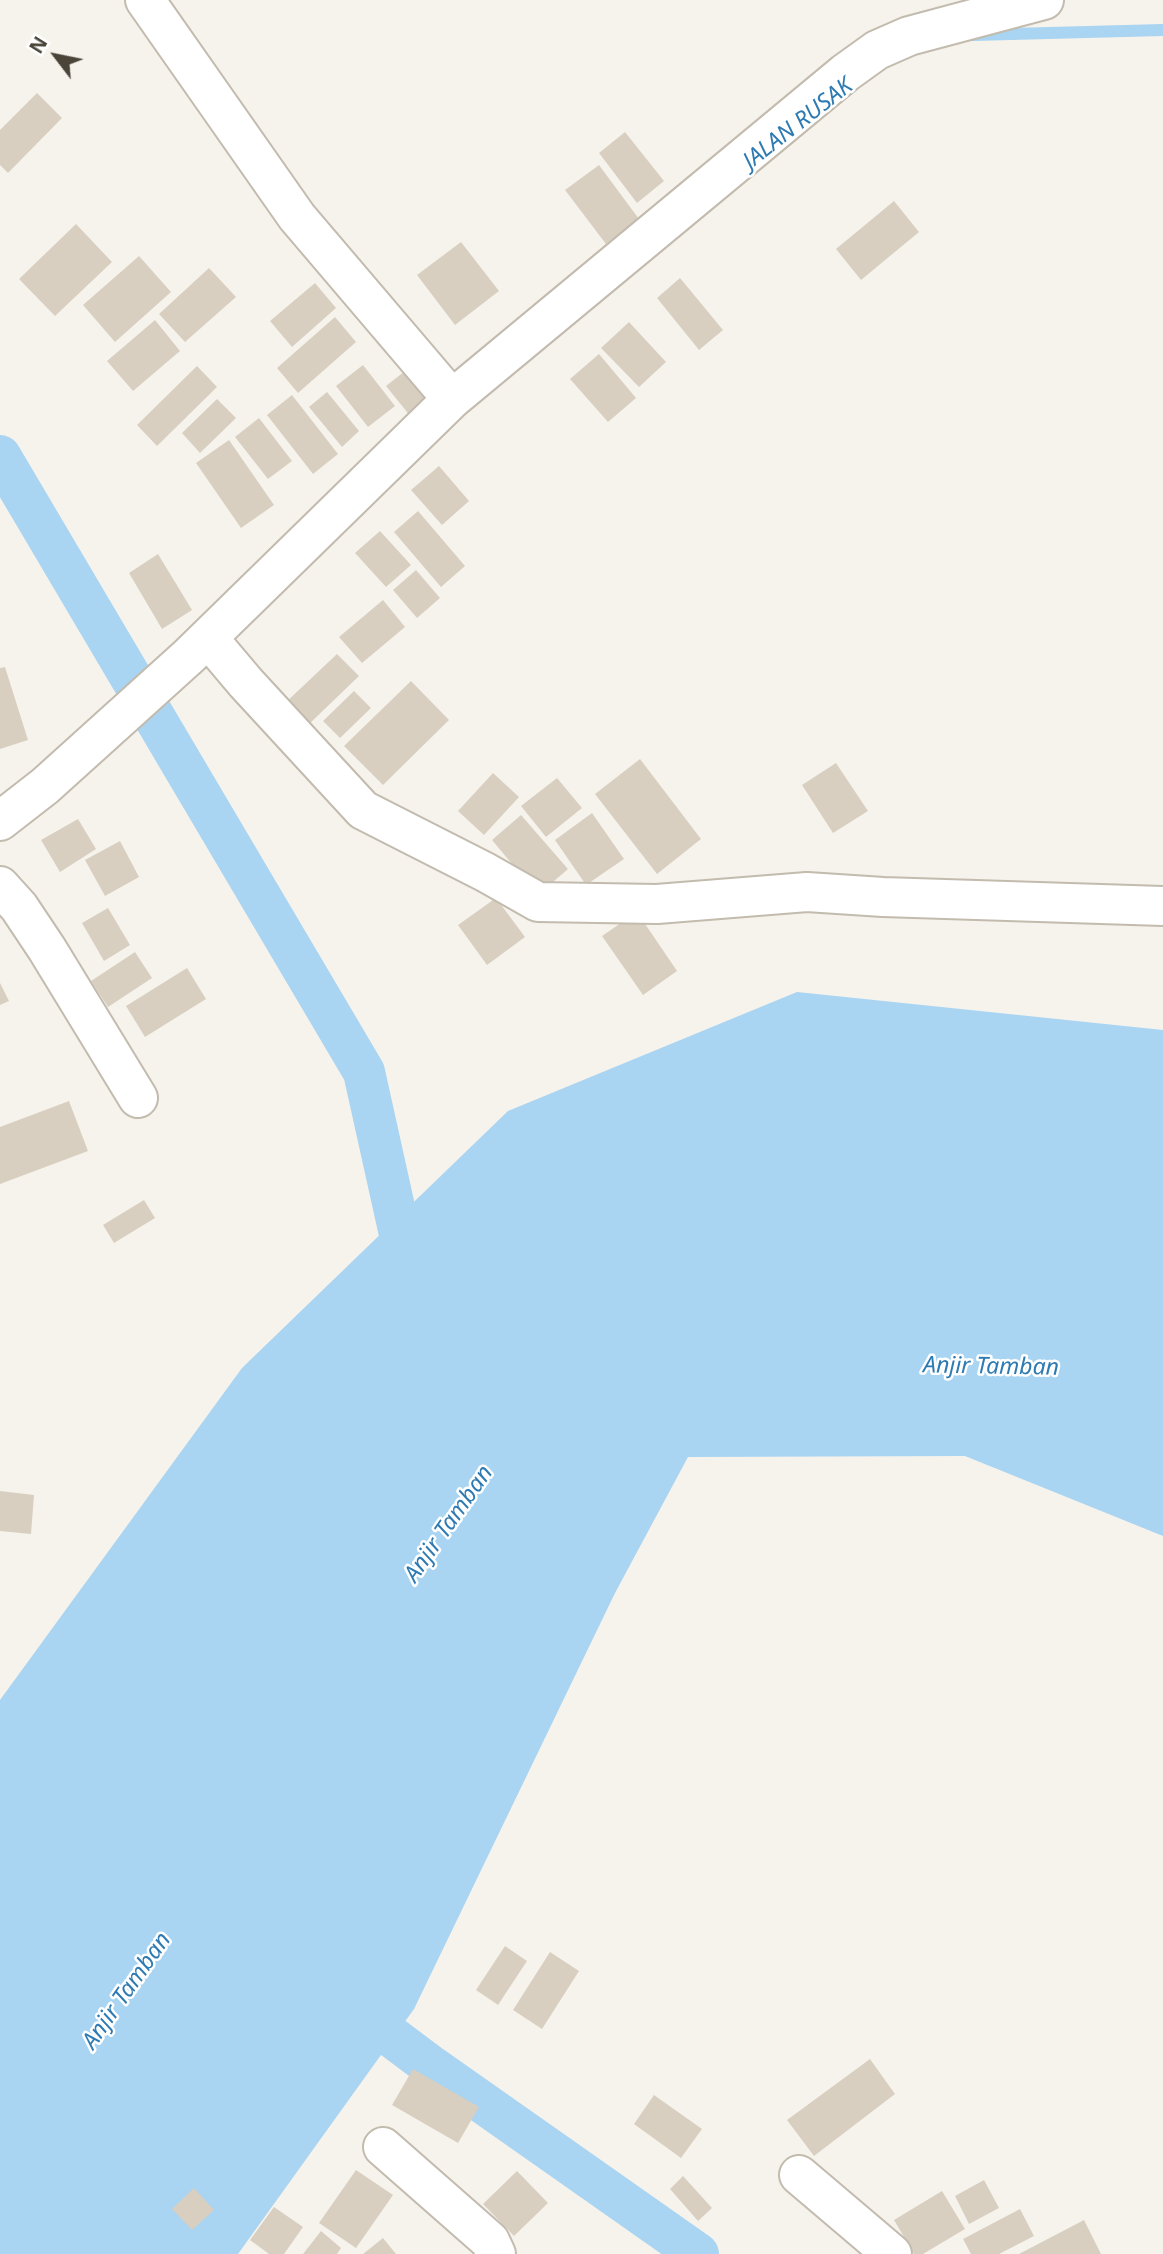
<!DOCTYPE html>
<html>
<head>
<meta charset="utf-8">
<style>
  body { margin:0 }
  #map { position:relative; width:1163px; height:2254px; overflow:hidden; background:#f6f3ec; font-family:"Noto Sans",sans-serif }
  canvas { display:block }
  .north { position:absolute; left:21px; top:21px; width:70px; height:70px; -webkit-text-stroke:5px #fff; paint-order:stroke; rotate:302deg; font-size:19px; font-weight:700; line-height:28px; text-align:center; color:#4b4439 }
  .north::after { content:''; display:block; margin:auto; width:24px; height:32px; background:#4b4439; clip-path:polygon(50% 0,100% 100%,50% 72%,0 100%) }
</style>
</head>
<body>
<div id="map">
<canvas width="1163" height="2254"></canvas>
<div class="north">N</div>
</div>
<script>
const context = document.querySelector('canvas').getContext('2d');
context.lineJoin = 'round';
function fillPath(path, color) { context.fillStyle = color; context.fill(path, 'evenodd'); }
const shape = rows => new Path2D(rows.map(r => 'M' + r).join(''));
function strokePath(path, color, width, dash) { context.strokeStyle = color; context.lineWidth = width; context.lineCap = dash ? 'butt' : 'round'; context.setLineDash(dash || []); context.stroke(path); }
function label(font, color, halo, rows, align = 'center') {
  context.font = font + ' "Noto Sans",sans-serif'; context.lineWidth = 5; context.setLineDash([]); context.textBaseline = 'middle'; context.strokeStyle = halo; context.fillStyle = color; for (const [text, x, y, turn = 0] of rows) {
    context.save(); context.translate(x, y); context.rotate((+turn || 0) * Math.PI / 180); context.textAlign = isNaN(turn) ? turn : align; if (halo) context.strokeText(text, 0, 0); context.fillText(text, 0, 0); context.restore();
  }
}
const water = shape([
  [797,992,1163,1030,1163,1536,965,1456,688,1457,615,1593,414,2009,238,2254,0,2254,0,1700,242,1368,508,1111]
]);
const stream = shape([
  [973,35,1163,30]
]);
const canal = shape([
  [0,456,364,1072,409,1275],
  [348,2004,432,2067,698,2254]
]);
const building = shape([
  [37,93,62,118,8,173,0,165,0,130],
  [625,132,664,181,637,203,599,153],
  [599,165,639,219,606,244,565,190],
  [894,201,919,232,861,280,836,249],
  [76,224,112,262,55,316,19,279],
  [461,242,499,291,455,325,417,275],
  [139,256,171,292,115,342,83,305],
  [209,268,236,297,185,342,159,314],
  [680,278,723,330,699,350,657,298],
  [315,283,336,308,292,347,270,321],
  [335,317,356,342,298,393,277,368],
  [155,320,180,351,133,391,107,361],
  [629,322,666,362,639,387,601,348],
  [599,354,636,398,608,422,570,379],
  [414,364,438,395,411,417,386,386],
  [363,365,395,406,368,427,336,386],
  [197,366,217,387,157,446,137,425],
  [327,392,359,431,342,447,309,407],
  [292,395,338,454,313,474,267,415],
  [217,399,236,418,200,453,182,433],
  [259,418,292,461,268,479,235,437],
  [229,440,274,505,241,528,196,463],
  [439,466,469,501,442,525,411,490],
  [418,511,465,566,441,587,394,532],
  [380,531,411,565,386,587,355,553],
  [158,554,192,610,162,629,129,573],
  [416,570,440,598,417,618,393,590],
  [383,600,405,627,362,663,339,637],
  [337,654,359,676,306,727,284,704],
  [5,667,28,740,0,749,0,668],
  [411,681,449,720,383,785,344,746],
  [354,691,371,708,340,738,323,721],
  [640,759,701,839,657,874,595,794],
  [836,763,868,811,833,833,802,785],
  [493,773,519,797,484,835,458,811],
  [557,778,582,808,546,837,521,806],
  [592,813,624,859,586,885,555,840],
  [521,815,568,869,538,895,492,840],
  [78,819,96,849,60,872,41,840],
  [120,841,139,877,105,896,85,860],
  [496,898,525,937,487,965,458,925],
  [108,908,130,945,104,961,82,923],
  [637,912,677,971,643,995,602,936],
  [135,952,152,978,108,1007,91,981],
  [187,968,206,999,145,1037,126,1006],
  [0,983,9,1001,0,1005],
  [69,1101,88,1151,0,1184,0,1127],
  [144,1200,155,1218,114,1243,103,1225],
  [0,1491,34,1495,31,1534,0,1531],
  [505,1946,527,1961,498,2005,476,1990],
  [550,1952,579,1971,542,2029,513,2010],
  [870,2059,895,2094,814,2156,787,2120],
  [413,2069,479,2107,458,2143,392,2105],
  [654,2095,702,2129,681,2158,634,2124],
  [356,2170,393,2195,356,2248,319,2223],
  [517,2171,548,2203,514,2236,483,2204],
  [683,2176,712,2208,698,2221,670,2189],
  [984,2180,999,2208,969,2224,955,2196],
  [194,2188,214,2210,192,2230,172,2209],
  [942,2191,965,2229,923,2254,914,2254,894,2220],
  [274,2207,303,2227,284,2254,269,2254,250,2240],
  [1020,2209,1034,2236,999,2254,971,2254,963,2239],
  [1084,2220,1101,2254,1019,2254],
  [321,2231,341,2248,337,2254,303,2254],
  [383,2238,396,2254,363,2254]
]);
const minor = shape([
  [145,0,297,217,452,399],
  [208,638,246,683,363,810,485,872,538,902,657,904,807,892,883,897,1163,906],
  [0,821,45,786,189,656,452,399,845,73,877,50,909,36,1044,0],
  [0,886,19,907,47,949,138,1098],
  [383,2147,490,2241,496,2254],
  [799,2175,892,2254]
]);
const waterNames = [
  ["JALAN RUSAK",798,124,-38],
  ["Anjir Tamban",991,1367,1],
  ["Anjir Tamban",449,1524,-55],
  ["Anjir Tamban",127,1991,-55]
];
fillPath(water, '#a9d4f2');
strokePath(stream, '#a9d4f2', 12);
strokePath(canal, '#a9d4f2', 42);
fillPath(building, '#d8cfc1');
strokePath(minor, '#c2bbae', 42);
strokePath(minor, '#fff', 38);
label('italic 23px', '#2e7ab2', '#fff', waterNames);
</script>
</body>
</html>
